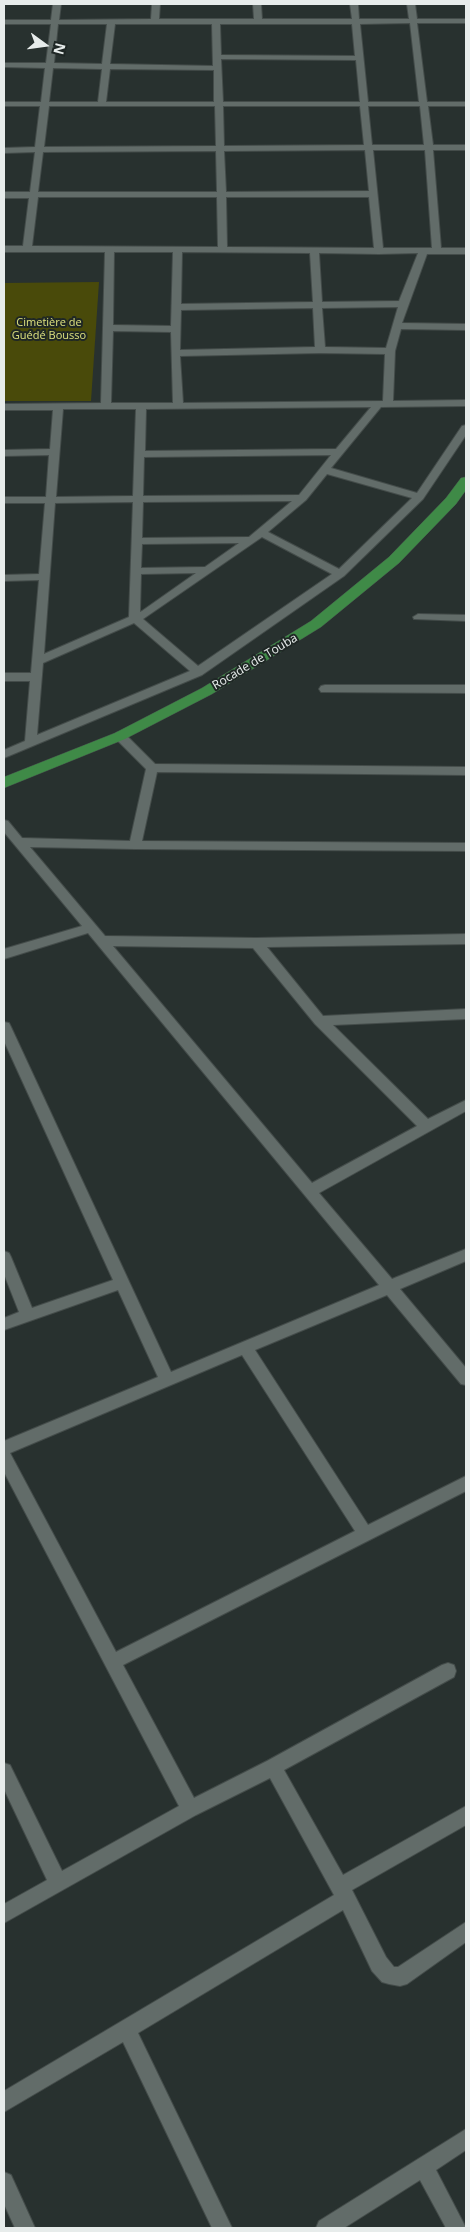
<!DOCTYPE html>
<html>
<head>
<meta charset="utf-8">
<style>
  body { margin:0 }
  #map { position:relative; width:470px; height:2232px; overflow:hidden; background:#28312f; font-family:"Open Sans",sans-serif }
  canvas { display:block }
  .frame { position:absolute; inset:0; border:5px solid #e7eceb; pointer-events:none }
  .north { position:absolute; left:20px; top:20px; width:50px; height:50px; -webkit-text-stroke:4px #1f2725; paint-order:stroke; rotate:104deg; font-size:14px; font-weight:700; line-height:20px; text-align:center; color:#e7eceb }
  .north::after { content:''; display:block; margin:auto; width:18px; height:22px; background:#e7eceb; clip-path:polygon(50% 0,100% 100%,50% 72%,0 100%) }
</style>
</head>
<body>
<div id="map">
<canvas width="470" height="2232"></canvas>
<div class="frame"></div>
<div class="north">N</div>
</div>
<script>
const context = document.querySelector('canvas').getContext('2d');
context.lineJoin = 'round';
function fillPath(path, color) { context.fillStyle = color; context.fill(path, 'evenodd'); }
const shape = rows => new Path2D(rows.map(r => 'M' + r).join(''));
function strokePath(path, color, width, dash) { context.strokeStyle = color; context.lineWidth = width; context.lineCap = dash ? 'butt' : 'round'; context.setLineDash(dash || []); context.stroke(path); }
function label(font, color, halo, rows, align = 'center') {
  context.font = font + ' "Open Sans",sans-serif'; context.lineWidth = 4; context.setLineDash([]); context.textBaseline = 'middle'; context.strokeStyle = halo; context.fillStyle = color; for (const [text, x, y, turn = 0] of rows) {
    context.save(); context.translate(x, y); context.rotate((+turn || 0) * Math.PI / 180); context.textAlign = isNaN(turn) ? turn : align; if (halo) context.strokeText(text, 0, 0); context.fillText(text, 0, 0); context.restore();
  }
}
const green = shape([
  [99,282,91,401,4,401,4,283]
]);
const minor = shape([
  [53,4,61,4,59,20,151,19,152,4,160,4,159,19,254,19,253,4,261,4,262,19,352,19,350,4,358,4,359,19,409,19,407,4,415,4,417,19,466,19,466,23,417,23,427,102,466,102,466,106,428,106,433,145,466,145,466,150,433,150,441,248,466,248,466,254,427,254,402,323,466,324,466,330,401,329,395,351,393,401,466,400,466,406,381,407,331,468,417,493,462,426,466,425,466,435,423,499,344,576,202,675,4,758,4,750,25,741,30,681,4,681,4,673,31,673,39,580,4,581,4,575,39,574,45,503,4,503,4,497,46,497,49,455,4,456,4,450,50,449,53,410,4,410,4,404,101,403,105,252,4,252,4,246,23,246,29,198,4,198,4,192,30,192,35,152,4,153,4,148,35,147,40,106,4,106,4,102,41,102,45,68,4,67,4,63,46,63,51,24,4,24,4,20,51,20,53,4],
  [410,23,419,102,368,102,360,24,410,23],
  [58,24,107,24,102,64,54,63,58,24],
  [115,24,212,24,213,66,110,64,115,24],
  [220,24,352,24,355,56,221,55,220,24],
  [221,59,356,60,360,102,223,102,221,59],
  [53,68,102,69,98,102,49,102,53,68],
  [110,69,214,70,214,102,106,102,110,69],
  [49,106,215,106,216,146,44,147,49,106],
  [223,106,360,106,364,145,224,146,223,106],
  [368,106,420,106,424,145,372,145,368,106],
  [365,150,369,191,226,192,224,151,365,150],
  [373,150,425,150,432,248,383,248,373,150],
  [216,151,217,192,38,192,43,152,216,151],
  [38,197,217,197,218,247,32,246,38,197],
  [226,197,369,197,374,248,227,247,226,197],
  [114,252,173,252,171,326,113,325,114,252],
  [182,252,310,253,313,302,181,304,182,252],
  [319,253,379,254,418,253,399,301,322,302,319,253],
  [398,307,386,348,325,347,322,308,398,307],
  [313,308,315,347,180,350,181,310,313,308],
  [113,331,171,332,173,403,111,403,113,331],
  [320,353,385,354,383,401,183,403,180,356,320,353],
  [371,407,336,449,145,451,146,409,371,407],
  [63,409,136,409,133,496,56,497,63,409],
  [331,455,299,495,143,496,144,457,331,455],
  [327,474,412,498,339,569,268,532,306,500,327,474],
  [292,501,249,537,142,538,143,502,292,501],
  [133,502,129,617,44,654,55,503,133,502],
  [262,537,332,574,198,666,143,619,262,537],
  [239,543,205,567,141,568,142,544,239,543],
  [196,573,142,611,140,612,141,574,196,573],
  [134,623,190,671,37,735,43,663,134,623],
  [418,614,466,615,466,621,414,619,413,617,418,614],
  [325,685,466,685,466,693,321,692,319,689,321,686,325,685],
  [120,732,124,733,155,764,466,767,466,775,157,772,142,841,466,843,466,851,135,849,30,847,105,936,256,938,466,934,466,944,267,947,323,1016,466,1009,466,1019,333,1025,428,1119,466,1100,466,1111,319,1193,392,1279,466,1249,466,1261,400,1289,466,1368,466,1385,461,1384,387,1295,255,1350,368,1525,466,1476,466,1491,123,1665,194,1798,267,1761,442,1665,448,1663,454,1665,456,1671,454,1677,284,1770,343,1875,466,1806,466,1825,352,1890,386,1957,394,1967,398,1967,466,1922,466,1942,407,1984,400,1986,389,1984,382,1982,372,1971,343,1910,138,2033,232,2228,212,2228,123,2042,4,2112,4,2091,334,1895,270,1778,196,1815,4,1923,4,1904,47,1880,4,1789,4,1763,10,1765,62,1871,179,1806,4,1472,4,1441,158,1377,118,1290,4,1330,4,1318,19,1312,4,1274,4,1251,9,1253,11,1257,32,1308,113,1280,4,1041,4,1022,9,1023,11,1027,171,1372,379,1285,88,933,4,959,4,949,82,926,4,832,4,820,8,821,22,838,130,841,146,769,116,739,114,736,116,733,120,732],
  [113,946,253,948,315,1024,417,1126,312,1183,113,946],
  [242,1355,355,1531,116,1652,10,1453,242,1355],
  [466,2129,466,2150,436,2170,466,2228,446,2228,420,2180,344,2228,316,2228,319,2221,466,2129],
  [4,2172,11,2175,35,2228,15,2228,4,2204,4,2172]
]);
const major = shape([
  [466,477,466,490,456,504,399,563,321,627,212,694,125,739,4,788,4,777,115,733,202,688,311,621,389,557,446,498,461,478,466,477]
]);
const farParknames = [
  ["Cimetière de",49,323],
  ["Guédé Bousso",49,336]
];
const streetNames = [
  ["Rocade de Touba",255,662,-31]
];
fillPath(green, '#494a0a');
strokePath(minor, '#444c4a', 2);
strokePath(major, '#444c4a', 1);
fillPath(minor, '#626c69');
fillPath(major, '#3f8a47');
label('11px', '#dde17e', '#1f2725', farParknames);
label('12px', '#e7eceb', '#1f2725', streetNames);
</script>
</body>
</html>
